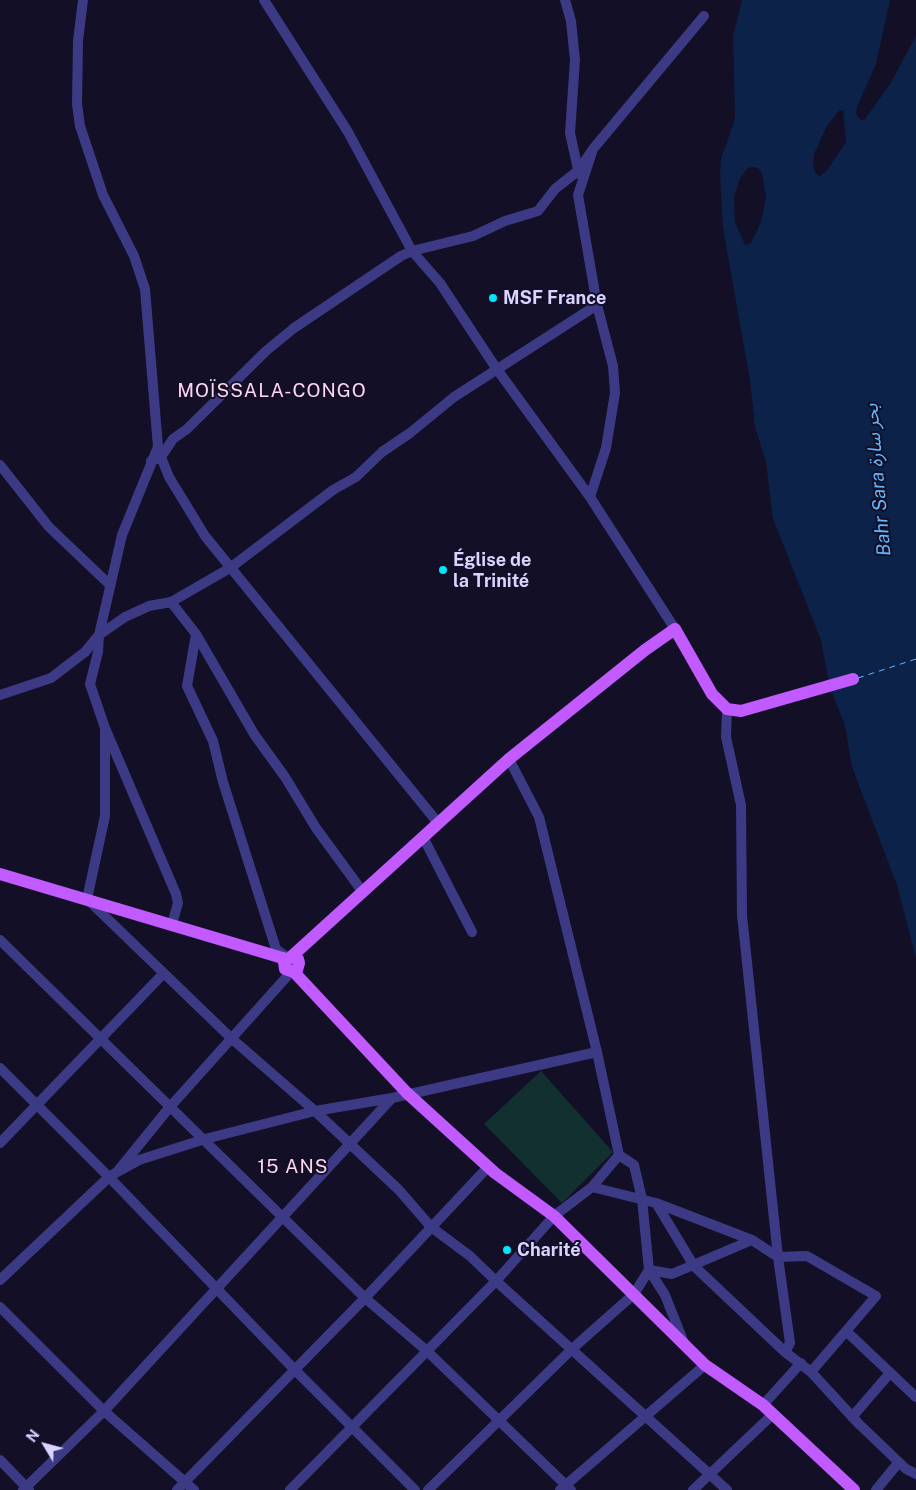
<!DOCTYPE html>
<html>
<head>
<meta charset="utf-8">
<style>
  body { margin:0 }
  #map { position:relative; width:916px; height:1490px; overflow:hidden; background:#130f26; font-family:"Public Sans",sans-serif }
  canvas { display:block }
  .north { position:absolute; left:20px; top:1420px; width:50px; height:50px; -webkit-text-stroke:4px #130f26; paint-order:stroke; rotate:307deg; font-size:14px; font-weight:700; line-height:20px; text-align:center; color:#d9d4ff }
  .north::after { content:''; display:block; margin:auto; width:18px; height:22px; background:#d9d4ff; clip-path:polygon(50% 0,100% 100%,50% 72%,0 100%) }
</style>
</head>
<body>
<div id="map">
<canvas width="916" height="1490"></canvas>
<div class="north">N</div>
</div>
<script>
const context = document.querySelector('canvas').getContext('2d');
context.lineJoin = 'round';
function fillPath(path, color) { context.fillStyle = color; context.fill(path, 'evenodd'); }
const shape = rows => new Path2D(rows.map(r => 'M' + r).join(''));
function strokePath(path, color, width, dash) { context.strokeStyle = color; context.lineWidth = width; context.lineCap = dash ? 'butt' : 'round'; context.setLineDash(dash || []); context.stroke(path); }
function label(font, color, halo, rows, align = 'center') {
  context.font = font + ' "Public Sans","Noto Sans Arabic",sans-serif'; context.lineWidth = 4; context.setLineDash([]); context.textBaseline = 'middle'; context.strokeStyle = halo; context.fillStyle = color; for (const [text, x, y, turn = 0] of rows) {
    context.save(); context.translate(x, y); context.rotate((+turn || 0) * Math.PI / 180); context.textAlign = isNaN(turn) ? turn : align; if (halo) context.strokeText(text, 0, 0); context.fillText(text, 0, 0); context.restore();
  }
}
const green = shape([
  [541,1071,613,1152,562,1203,484,1124]
]);
const water = shape([
  [742,0,890,0,876,64,857,107,856,114,861,120,865,119,890,84,916,36,916,958,897,885,852,767,845,725,830,688,821,640,773,519,766,462,755,427,750,380,723,228,720,174,721,159,735,119,733,36],
  [843,110,846,142,828,169,820,176,817,175,813,166,814,154,827,126,839,111],
  [752,167,758,168,762,173,766,198,761,222,751,243,745,245,735,222,734,197,740,178,748,168]
]);
const ferry = shape([
  [858,678,916,659]
]);
const minor = shape([
  [83,0,78,41,77,104,80,126,103,195,134,256,145,289,158,447,122,535,99,635,98,652,90,684,105,728,176,894,178,903,172,924],
  [264,0,348,132,412,251,440,283,496,368,590,497,675,629],
  [565,0,571,21,575,60,570,133,579,174],
  [159,452,169,477,205,536,438,823],
  [151,461,161,457,173,439,187,429,266,351,294,328,401,256,412,251,473,236,505,221,538,211,555,189,579,170,593,149],
  [0,465,49,527,110,585],
  [590,497,606,448,615,393,613,366,597,305,578,195,593,149,704,16],
  [171,602,196,634,254,734,285,777,316,828,362,891],
  [196,634,187,686,213,741,223,782,276,949,287,957],
  [0,695,51,678,85,652,99,635,125,617,149,606,171,602,230,568,333,490,356,477,382,452,410,433,454,397,597,305],
  [727,709,726,737,741,805,742,915,778,1257,790,1343,785,1352],
  [105,728,105,816,87,899,231,1038,315,1111,399,1190,431,1227,470,1256,496,1281,727,1490],
  [509,759,539,817,597,1052,619,1155,634,1165,642,1199,649,1270,665,1295,684,1343],
  [423,837,472,932],
  [0,940,365,1298,427,1351,571,1490],
  [0,1068,109,1177,295,1370,415,1490],
  [0,1143,163,974],
  [117,1172,139,1160,205,1139,315,1111,392,1098,597,1052],
  [592,1187,656,1203,752,1240,778,1257,807,1256,876,1296,811,1372],
  [656,1203,694,1266,785,1352,811,1372,859,1424,906,1469,916,1474],
  [0,1280,109,1177,117,1172,169,1108,291,972],
  [0,1307,104,1411,194,1490],
  [846,1331,916,1397],
  [763,1405,801,1363],
  [852,1417,890,1373],
  [0,1460,29,1490],
  [23,1490,104,1411,392,1098],
  [177,1490,365,1298,488,1167],
  [290,1490,496,1281,554,1216,592,1187,619,1155],
  [428,1490,572,1349,634,1294,649,1270,672,1274,752,1240],
  [560,1490,705,1365],
  [693,1490,773,1414],
  [876,1490,899,1462]
]);
const major = shape([
  [0,874,286,959],
  [291,957,509,759,645,650,675,629,712,694,727,709,741,711,853,679],
  [294,972,297,970,299,963,298,959,291,957,284,962,285,969,294,972,407,1093,495,1173,554,1216,705,1365,763,1405,854,1490]
]);
const markers = [
  [493,298,5,"#00e5ff"],
  [443,570,5,"#00e5ff"],
  [507,1250,5,"#00e5ff"]
];
const poiNames = [
  ["MSF France",503,298],
  ["Église de",453,560],
  ["la Trinité",453,581],
  ["Charité",517,1250]
];
const neighbourhoodNames = [
  ["MOÏSSALA-CONGO",272,391],
  ["15 ANS",293,1167]
];
const waterNames = [
  ["Bahr Sara بحر سارة",878,480,-95]
];
fillPath(green, '#12302f');
fillPath(water, '#0c2248');
strokePath(ferry, '#62b6ff', 1, [6, 5]);
strokePath(minor, '#3d3a85', 10);
strokePath(major, '#c25bff', 12);
for (const [x, y, r, color] of markers) { const dot = new Path2D(); dot.arc(x, y, r, 0, 2 * Math.PI); context.fillStyle = color; context.fill(dot); strokePath(dot, '#130f26', 2); }
label('bold 18px', '#d9d4ff', '#130f26', poiNames, 'left');
context.letterSpacing = '1px';
label('19px', '#ffd6f0', '#130f26', neighbourhoodNames);
context.letterSpacing = '0px';
label('italic 19px', '#62b6ff', '#130f26', waterNames);
</script>
</body>
</html>
